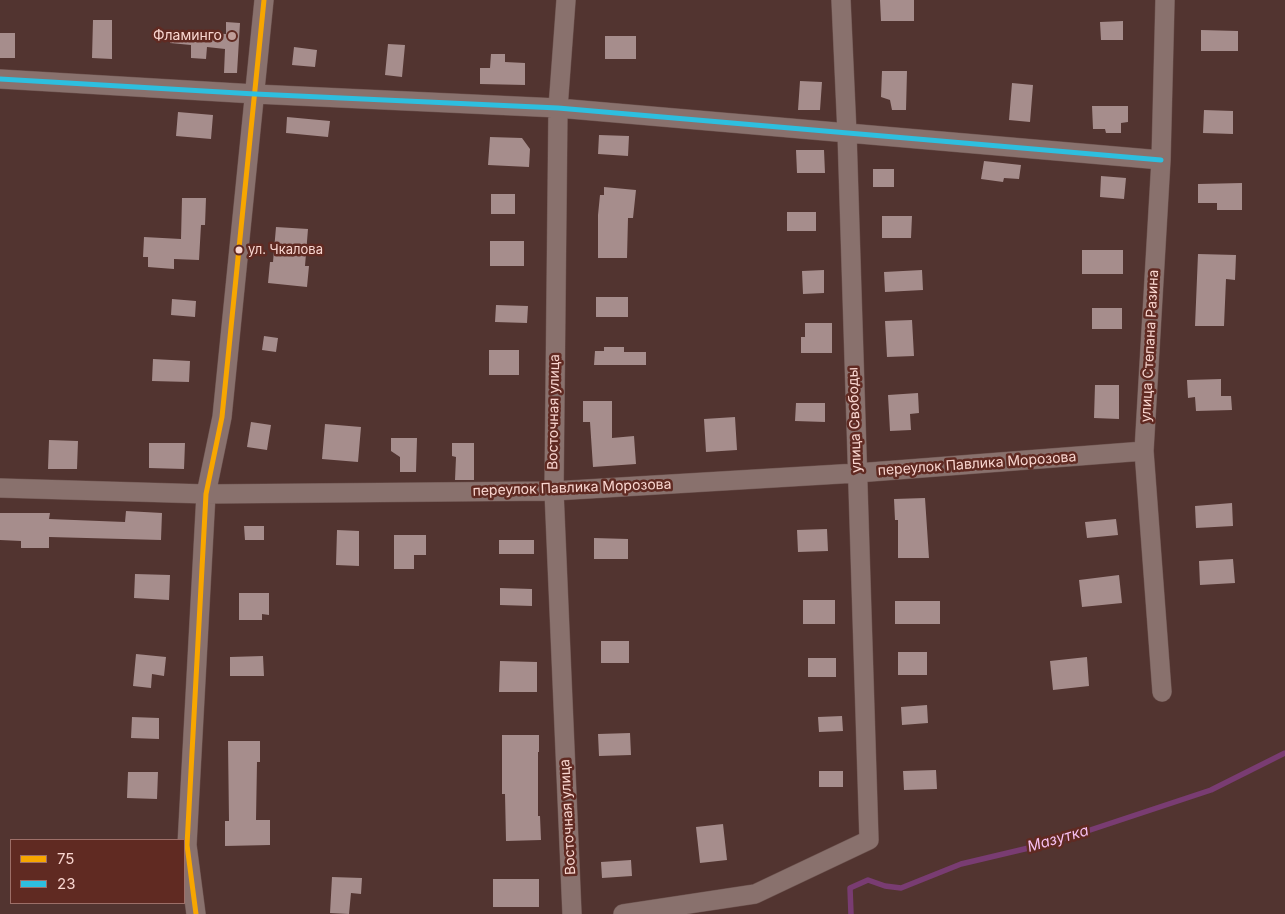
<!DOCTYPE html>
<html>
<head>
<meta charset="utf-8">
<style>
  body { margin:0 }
  #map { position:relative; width:1285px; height:914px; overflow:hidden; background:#523430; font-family:Inter,sans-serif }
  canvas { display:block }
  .legend { position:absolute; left:10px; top:839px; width:175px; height:65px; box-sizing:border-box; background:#602a22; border:1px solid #9d6f68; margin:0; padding:6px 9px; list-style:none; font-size:15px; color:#f9d6d0 }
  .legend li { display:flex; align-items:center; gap:10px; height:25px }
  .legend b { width:25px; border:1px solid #9d6f68 }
</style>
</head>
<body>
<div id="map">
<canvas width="1285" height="914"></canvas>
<ul class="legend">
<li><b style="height:6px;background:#f7a600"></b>75</li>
<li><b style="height:6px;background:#2dbfdf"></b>23</li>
</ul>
</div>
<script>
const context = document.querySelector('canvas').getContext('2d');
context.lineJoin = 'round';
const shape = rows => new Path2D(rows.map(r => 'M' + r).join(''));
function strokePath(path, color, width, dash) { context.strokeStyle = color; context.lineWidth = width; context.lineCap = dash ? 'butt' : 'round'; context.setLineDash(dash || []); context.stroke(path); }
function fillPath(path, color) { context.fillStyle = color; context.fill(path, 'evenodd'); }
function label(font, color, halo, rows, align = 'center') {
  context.font = font + ' Inter,sans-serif'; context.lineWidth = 5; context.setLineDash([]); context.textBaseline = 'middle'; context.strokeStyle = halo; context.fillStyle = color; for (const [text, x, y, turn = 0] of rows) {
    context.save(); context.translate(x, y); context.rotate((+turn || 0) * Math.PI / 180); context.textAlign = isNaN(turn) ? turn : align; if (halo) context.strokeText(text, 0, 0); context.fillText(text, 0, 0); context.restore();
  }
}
const stream = shape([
  [851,914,850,888,868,880,885,886,901,888,961,864,1054,842,1211,790,1285,753]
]);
const building = shape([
  [880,0,914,0,914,21,881,21],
  [93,20,112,20,112,59,92,58],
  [1123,21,1123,40,1101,40,1100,22],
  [226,22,240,23,237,73,224,73,225,49,207,47,206,59,191,58,191,45,170,43,171,31,226,34],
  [1201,30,1238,31,1238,51,1201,51],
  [0,33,15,33,15,58,0,58],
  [605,36,636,36,636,59,605,59],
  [388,44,405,45,402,77,385,75],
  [294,47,317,50,315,67,292,65],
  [491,54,505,54,505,62,525,63,525,85,480,84,480,68,490,68],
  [882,71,907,71,906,110,892,110,890,100,881,97],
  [800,81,822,82,820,110,798,110],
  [1012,83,1033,85,1030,122,1009,120],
  [1092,106,1128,106,1128,122,1121,123,1121,133,1106,133,1105,129,1093,129],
  [1204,110,1233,111,1233,134,1203,133],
  [178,112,213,115,211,139,176,136],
  [287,117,330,121,328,137,286,133],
  [599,135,629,136,628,156,598,154],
  [490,137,522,138,530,149,529,167,488,165],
  [796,150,824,150,825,173,797,173],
  [984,161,1021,165,1019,179,1004,178,1003,182,981,179],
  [873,169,894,169,894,187,873,187],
  [1101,176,1126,178,1124,199,1100,197],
  [1242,183,1242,210,1217,210,1217,203,1198,203,1198,184],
  [604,187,636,190,633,218,628,218,627,258,598,258,598,215,600,195,604,195],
  [491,194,515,194,515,214,491,214],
  [182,198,206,198,205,225,201,225,199,260,174,259,174,269,148,267,148,257,143,257,144,237,181,239],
  [787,212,816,212,816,231,787,231],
  [882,216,912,216,911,238,882,238],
  [276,227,308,229,305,266,309,266,307,287,268,283,270,262,273,262],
  [490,241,524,241,524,266,490,266],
  [1082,250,1123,250,1123,274,1082,274],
  [1198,254,1236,255,1235,280,1226,279,1224,326,1195,326],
  [824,270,824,293,803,294,802,271],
  [922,270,923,290,885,292,884,272],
  [596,297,628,297,628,317,596,317],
  [172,299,196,301,195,317,171,315],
  [496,305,528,306,527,323,495,322],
  [1092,308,1122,308,1122,329,1092,329],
  [912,320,914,356,887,357,885,321],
  [805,323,832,323,832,353,801,353,801,337,805,337],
  [264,336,278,338,276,352,262,350],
  [604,347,624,347,624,352,646,352,646,365,594,365,595,351,604,351],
  [489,350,519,350,519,375,489,375],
  [153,359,190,361,189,382,152,381],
  [1221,379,1221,396,1231,396,1232,410,1196,411,1195,397,1188,398,1187,380],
  [1095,385,1119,385,1119,419,1094,418],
  [918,393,919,413,910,414,911,430,890,431,888,395],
  [583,401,612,401,612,438,634,436,636,464,593,467,590,422,583,422],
  [796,403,825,403,825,422,795,421],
  [735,417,737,450,706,452,704,419],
  [251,422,271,425,267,450,247,447],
  [325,424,361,427,358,462,322,459],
  [391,438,417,438,416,472,400,472,400,457,391,451],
  [49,440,78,441,77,469,48,469],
  [149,443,185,443,184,469,149,468],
  [452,443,474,443,474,480,455,480,456,457,452,456],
  [925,498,929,558,898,558,898,520,895,520,894,499],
  [1232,503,1233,526,1196,528,1195,506],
  [126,511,162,513,161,540,49,537,49,548,21,548,21,541,0,540,0,513,50,513,49,519,125,522],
  [1116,519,1118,535,1087,538,1085,522],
  [244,526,264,526,264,540,245,540],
  [827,529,828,551,798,552,797,530],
  [337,530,359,531,359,566,336,565],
  [394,535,426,535,426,555,414,555,414,569,394,569],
  [594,538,628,539,628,559,594,559],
  [499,540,534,540,534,554,499,554],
  [1233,559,1235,583,1200,585,1199,561],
  [135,574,170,575,169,600,134,598],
  [1119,575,1122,603,1082,607,1079,580],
  [500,588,532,589,532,606,500,605],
  [239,593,269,593,269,615,262,614,262,620,239,620],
  [803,600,835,600,835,624,803,624],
  [895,601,940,601,940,624,895,624],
  [601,641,629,641,629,663,601,663],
  [898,652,927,652,927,675,898,675],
  [136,654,166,657,164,676,152,674,151,688,133,686],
  [263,656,264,676,230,676,230,657],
  [1087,657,1089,686,1053,690,1050,661],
  [808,658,836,658,836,677,808,677],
  [500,661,537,662,537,692,499,692],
  [927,705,928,723,902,725,901,707],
  [842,716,843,731,819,732,818,717],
  [132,717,159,718,159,739,131,738],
  [630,733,631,755,599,756,598,734],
  [502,735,539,735,539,752,538,752,538,816,540,816,541,840,506,841,505,794,502,794],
  [228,741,260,741,260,762,257,762,256,820,270,820,270,845,225,846,225,821,229,821],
  [936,770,937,789,904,790,903,771],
  [819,771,843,771,843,787,819,787],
  [128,772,158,772,157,799,127,798],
  [723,824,727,860,700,863,696,827],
  [631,860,632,876,602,878,601,862],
  [332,877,362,878,361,894,351,893,349,914,330,913],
  [493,879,539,879,539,907,493,907]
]);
const minor = shape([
  [566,0,558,108,554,491,572,914],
  [0,79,255,94,558,108,1161,160],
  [0,488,206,494,554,491,857,473,1144,451],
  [1162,692,1144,451,1161,160,1165,0],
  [196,914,187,845,206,494,222,417,264,0],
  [623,914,755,894,869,840,847,133,841,0]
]);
const bus1 = shape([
  [196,914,187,845,206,494,222,417,264,0]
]);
const bus2 = shape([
  [0,79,255,94,558,108,1161,160]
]);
const markers = [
  [232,36,5,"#bf9d98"],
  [239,250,4.5,"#f9d6d0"]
];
const busNames = [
  ["ул. Чкалова",248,250]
];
const poiNames = [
  ["Фламинго",222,36]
];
const streetNames = [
  ["улица Степана Разина",1150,346,-87],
  ["Восточная улица",554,412,-89],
  ["улица Свободы",855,420,-92],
  ["переулок Павлика Морозова",977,464,-4],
  ["переулок Павлика Морозова",572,488,-2],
  ["Восточная улица",568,817,-93]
];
const waterNames = [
  ["Мазутка",1058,839,-16]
];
strokePath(stream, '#793c72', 5.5);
fillPath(building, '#a68d8c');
strokePath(minor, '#6c524e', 20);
strokePath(minor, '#89716d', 19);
strokePath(bus1, '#f7a600', 5);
strokePath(bus2, '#2dbfdf', 5);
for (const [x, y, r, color] of markers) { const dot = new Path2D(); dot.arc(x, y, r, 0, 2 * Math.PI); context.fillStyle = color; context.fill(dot); strokePath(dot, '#602a22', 2); }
label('13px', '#f9d6d0', '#602a22', busNames, 'left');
label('14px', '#f9d6d0', '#602a22', poiNames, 'right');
label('14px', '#f9d6d0', '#602a22', streetNames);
label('italic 15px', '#f6bff0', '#602a22', waterNames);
</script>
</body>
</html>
